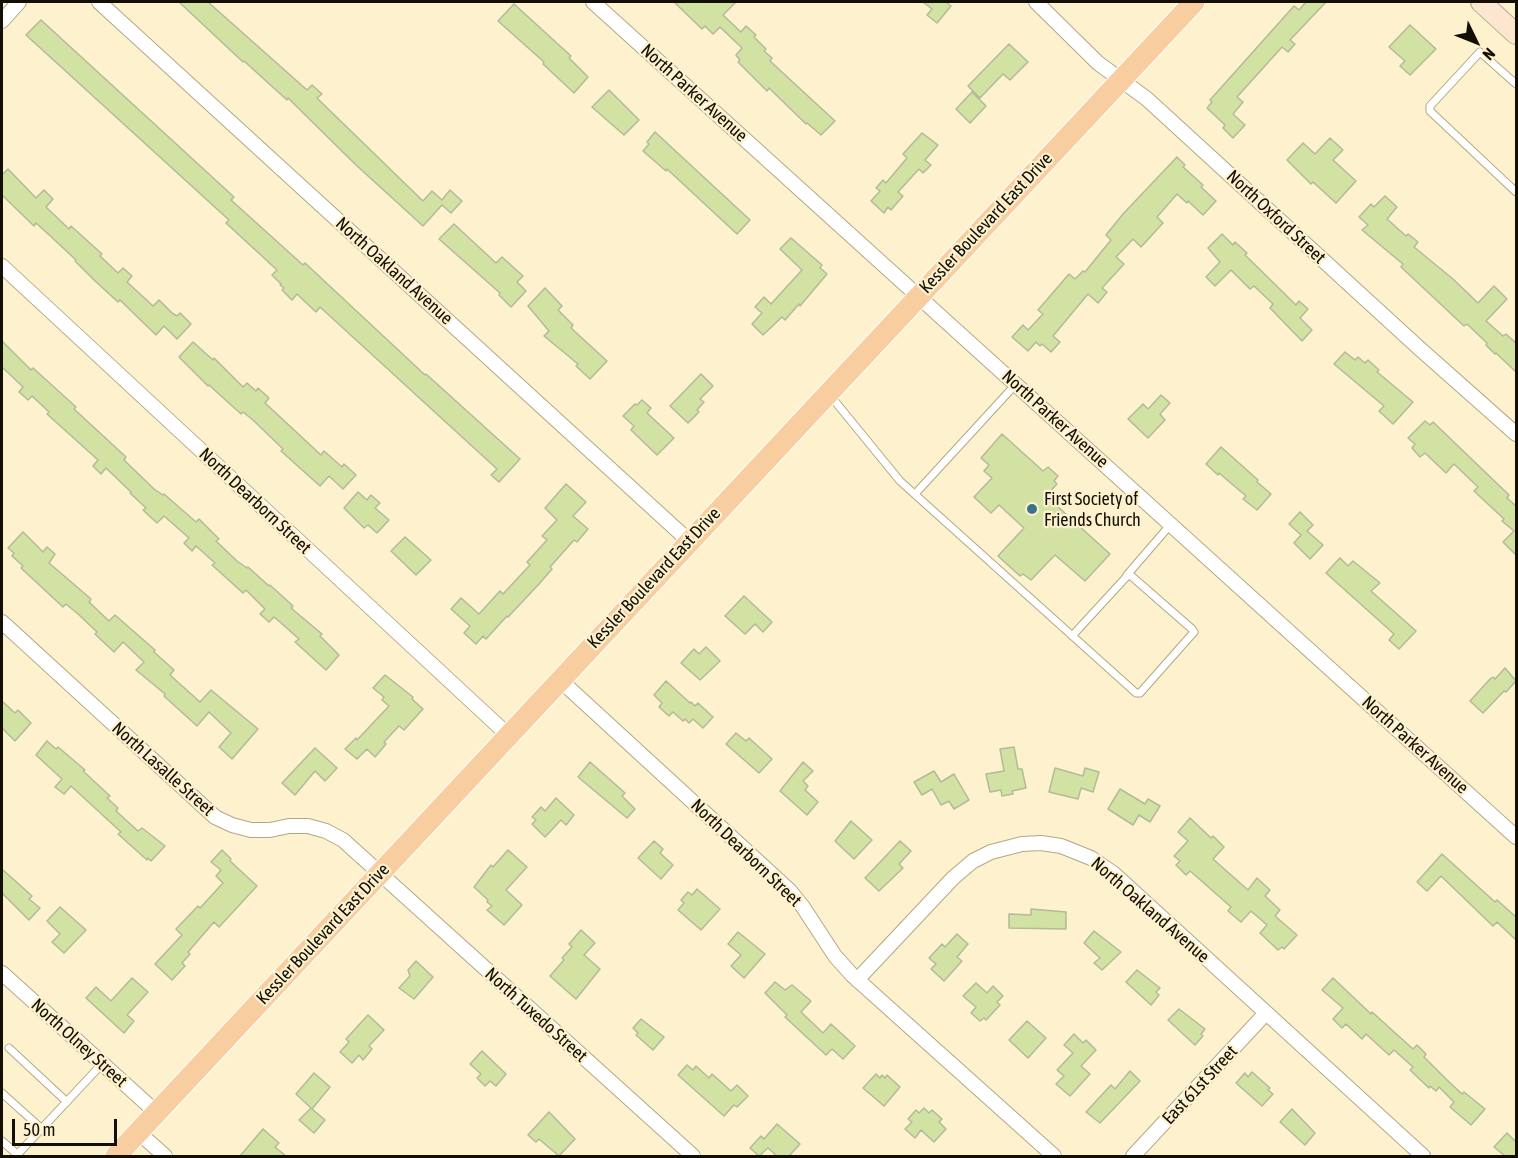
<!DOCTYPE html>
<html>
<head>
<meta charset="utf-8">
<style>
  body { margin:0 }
  #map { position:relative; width:1518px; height:1158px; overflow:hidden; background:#fdf1ce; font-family:"Asap Condensed",sans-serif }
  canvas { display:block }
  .frame { position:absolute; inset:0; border:3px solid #130f04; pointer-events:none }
  .north { position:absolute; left:1446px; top:12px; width:60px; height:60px; -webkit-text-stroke:4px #fdf1ce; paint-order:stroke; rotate:133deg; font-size:16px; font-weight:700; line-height:24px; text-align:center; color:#130f04 }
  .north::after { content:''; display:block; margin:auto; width:21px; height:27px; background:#130f04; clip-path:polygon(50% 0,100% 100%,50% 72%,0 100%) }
  .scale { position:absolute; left:12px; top:1119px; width:105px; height:27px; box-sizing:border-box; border:3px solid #130f04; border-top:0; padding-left:8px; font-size:18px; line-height:21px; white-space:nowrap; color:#130f04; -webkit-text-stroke:4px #fdf1ce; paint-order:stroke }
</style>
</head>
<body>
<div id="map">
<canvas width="1518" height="1158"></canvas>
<div class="frame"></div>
<div class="north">N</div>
<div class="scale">50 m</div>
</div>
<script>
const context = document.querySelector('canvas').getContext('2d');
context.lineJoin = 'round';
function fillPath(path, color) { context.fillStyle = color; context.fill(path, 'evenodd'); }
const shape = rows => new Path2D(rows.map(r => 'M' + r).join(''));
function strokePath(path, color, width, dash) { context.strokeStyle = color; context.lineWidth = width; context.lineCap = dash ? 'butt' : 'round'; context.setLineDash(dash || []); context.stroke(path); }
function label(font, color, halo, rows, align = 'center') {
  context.font = font + ' "Asap Condensed",sans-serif'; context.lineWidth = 4.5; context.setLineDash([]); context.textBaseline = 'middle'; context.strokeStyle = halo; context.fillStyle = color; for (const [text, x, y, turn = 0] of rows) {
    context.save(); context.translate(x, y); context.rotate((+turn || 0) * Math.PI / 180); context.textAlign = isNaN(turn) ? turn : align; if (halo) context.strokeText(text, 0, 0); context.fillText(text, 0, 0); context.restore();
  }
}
const building = shape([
  [179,2,208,2,307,90,312,85,322,94,317,98,320,101,423,201,432,191,442,200,450,190,462,201,451,213,442,205,423,226,356,165,288,98,287,100,244,61,243,62,179,2],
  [674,2,736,2,723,15,741,32,746,26,756,35,754,37,766,49,764,51,772,58,770,61,835,121,821,135,807,123,806,124,769,88,767,91,738,62,740,60,736,55,742,48,720,27,713,34,705,26,702,29,674,2],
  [923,2,946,2,951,6,937,23,927,15,932,9,923,2],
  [1306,2,1326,2,1290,40,1295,44,1288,52,1282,47,1237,97,1243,102,1233,114,1245,125,1233,138,1223,128,1225,125,1207,108,1212,102,1210,100,1294,6,1299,10,1306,2],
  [514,4,571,56,569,58,588,77,574,93,543,64,544,62,498,21,514,4],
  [41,20,234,197,231,200,282,246,303,265,305,263,425,375,426,374,520,459,499,482,491,475,497,469,320,307,316,312,297,294,292,300,282,290,284,288,280,285,281,284,272,275,277,270,226,223,229,220,26,35,41,20],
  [1410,25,1436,49,1410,75,1400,66,1405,61,1389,47,1410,25],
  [1009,44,1028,62,1010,80,1003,74,980,98,968,86,1009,44],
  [609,90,639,120,624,135,592,107,609,90],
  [972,92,986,106,970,123,956,109,972,92],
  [655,132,750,220,737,234,667,169,666,171,643,151,649,144,647,142,655,132],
  [922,133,938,145,925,160,931,165,923,173,919,169,898,192,903,196,891,210,888,207,884,213,871,201,880,191,876,188,883,180,886,183,907,158,903,154,922,133],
  [1330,138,1343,150,1333,160,1356,181,1336,203,1313,182,1311,184,1287,160,1303,143,1315,154,1330,138],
  [1177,157,1185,165,1183,167,1203,185,1201,187,1216,201,1203,215,1188,201,1187,203,1177,194,1157,217,1163,223,1141,247,1133,239,1116,257,1124,264,1102,288,1107,292,1098,303,1088,294,1053,336,1060,342,1051,352,1042,344,1040,346,1036,342,1028,351,1012,337,1023,325,1028,330,1043,314,1038,310,1069,274,1075,279,1083,271,1085,272,1111,240,1106,235,1123,214,1177,157],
  [8,169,36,198,44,190,53,199,46,207,69,229,71,226,102,254,100,256,118,273,123,268,132,276,127,282,153,306,159,300,172,313,177,316,180,313,191,324,177,339,164,326,156,335,120,300,118,302,94,280,75,261,76,260,46,232,36,223,34,226,2,195,2,175,8,169],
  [1385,196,1397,207,1387,219,1406,236,1408,234,1418,242,1414,247,1453,279,1478,303,1494,286,1507,299,1486,321,1503,336,1506,334,1516,343,1516,372,1496,353,1495,354,1486,345,1487,343,1467,324,1464,326,1401,267,1403,264,1362,230,1368,225,1359,217,1371,204,1374,207,1385,196],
  [454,224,496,263,502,257,523,276,517,282,526,291,511,307,499,295,500,293,439,239,454,224],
  [1222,234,1233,245,1235,242,1247,253,1245,255,1296,305,1299,301,1308,309,1300,318,1312,330,1302,341,1270,308,1273,304,1254,286,1250,289,1231,270,1215,286,1206,277,1220,262,1208,248,1222,234],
  [791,238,822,265,820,268,827,274,800,306,799,304,785,320,782,317,763,335,752,324,762,313,755,307,764,297,771,304,802,270,780,249,791,238],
  [545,288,562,306,558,310,573,325,571,328,607,361,590,379,576,366,578,364,544,336,549,331,528,306,545,288],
  [2,341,31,370,33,368,76,407,74,409,126,457,124,460,154,489,163,495,164,494,196,522,199,519,219,539,216,541,237,561,247,568,248,567,269,586,270,585,293,606,291,608,322,634,320,636,339,655,326,670,295,642,299,639,280,622,274,617,269,622,260,614,265,609,246,590,243,593,212,565,215,563,196,546,192,551,184,543,189,538,164,516,157,523,143,510,146,508,130,493,131,492,106,468,101,474,93,466,98,460,47,414,49,412,32,396,28,400,19,392,23,387,2,367,2,341],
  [193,342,213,360,214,358,243,387,247,383,256,391,258,388,269,398,265,403,321,455,324,451,342,467,344,464,356,475,343,489,329,476,320,486,281,451,283,449,253,420,243,412,241,414,209,385,208,386,179,357,193,342],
  [1345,352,1355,360,1358,357,1365,363,1368,360,1379,370,1377,372,1413,402,1393,424,1379,411,1384,406,1334,364,1345,352],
  [701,374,713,386,700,399,704,402,697,410,699,412,688,423,670,406,701,374],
  [1161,395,1170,403,1160,414,1165,420,1148,438,1128,419,1143,404,1148,409,1161,395],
  [642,400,651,408,647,413,674,438,657,455,631,430,634,426,623,416,635,404,637,405,642,400],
  [1425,421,1430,425,1433,422,1509,495,1507,498,1516,506,1516,555,1503,542,1514,531,1502,521,1504,519,1474,491,1478,487,1454,464,1446,473,1425,453,1420,457,1412,448,1415,444,1408,438,1425,421],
  [1002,434,1043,471,1048,467,1058,476,1054,481,1057,484,1046,496,1110,554,1085,581,1055,555,1031,580,1023,574,1020,576,998,556,1024,528,999,505,991,513,974,497,992,478,984,471,989,465,981,458,1002,434],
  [1221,447,1258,480,1257,482,1271,494,1257,510,1243,499,1246,496,1219,473,1218,475,1206,464,1221,447],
  [566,484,586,502,573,516,588,529,577,542,574,540,550,567,552,569,539,584,508,617,507,616,486,639,483,636,476,644,464,633,470,626,451,609,461,598,479,614,500,591,503,594,530,565,527,562,547,540,542,536,557,520,545,508,566,484],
  [358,492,367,500,371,495,380,503,375,508,389,520,377,533,368,525,364,528,344,508,358,492],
  [1300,512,1313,525,1307,531,1323,545,1310,559,1294,543,1301,535,1289,524,1300,512],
  [23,532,43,552,47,547,55,554,49,563,91,599,89,602,109,621,115,615,155,650,154,652,174,670,170,675,200,702,211,690,258,729,232,759,219,747,231,733,209,712,197,726,164,696,165,694,136,670,144,662,123,642,114,652,95,634,97,632,78,614,66,604,63,607,21,568,23,566,12,556,14,553,8,548,23,532],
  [405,537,431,560,416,575,391,551,405,537],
  [1340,558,1348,566,1353,561,1380,583,1371,591,1416,631,1399,649,1389,640,1394,634,1326,573,1340,558],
  [744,596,772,622,763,632,755,624,745,634,725,616,744,596],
  [706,647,720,661,700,680,681,663,694,649,699,654,706,647],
  [1505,668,1516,681,1506,692,1504,691,1483,713,1470,701,1490,679,1493,677,1495,679,1505,668],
  [385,675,413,697,412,699,423,709,404,730,399,726,384,742,386,744,375,757,367,749,357,759,345,749,356,738,357,740,389,706,382,700,384,697,373,688,385,675],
  [666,681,690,703,691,702,695,706,698,703,713,717,703,728,693,719,689,723,685,719,683,721,673,712,669,716,659,707,662,703,654,695,666,681],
  [2,701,15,713,18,710,31,723,15,741,2,728,2,701],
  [736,733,746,741,749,738,772,759,759,773,726,744,736,733],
  [47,741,56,749,58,747,85,770,83,771,110,796,107,798,118,808,116,811,138,831,142,828,165,846,151,861,148,858,147,860,118,834,121,832,71,786,64,794,55,787,62,779,36,755,47,741],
  [1014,747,1018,769,1022,769,1026,788,1012,791,1013,794,1002,796,1001,790,990,792,986,774,1004,771,1000,749,1014,747],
  [315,748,337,768,325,781,315,771,295,795,282,783,315,748],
  [590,762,625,793,622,796,635,809,627,818,578,777,590,762],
  [803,762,813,771,803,781,808,786,805,790,818,802,807,815,780,791,803,762],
  [1055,768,1083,776,1085,768,1099,772,1093,792,1081,788,1078,799,1049,792,1055,768],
  [934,771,941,782,954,774,969,800,954,809,949,801,941,805,932,789,922,795,914,782,934,771],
  [1120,789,1145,804,1148,799,1160,806,1150,822,1139,815,1133,825,1108,809,1120,789],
  [556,798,574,815,566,825,561,820,545,837,532,824,536,820,532,817,541,807,545,811,556,798],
  [1190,818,1211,838,1213,836,1224,847,1213,859,1248,890,1257,878,1270,890,1265,896,1280,910,1275,916,1297,935,1284,949,1282,947,1278,950,1260,933,1267,925,1251,911,1241,922,1228,911,1231,907,1197,877,1190,871,1186,875,1176,865,1180,861,1174,856,1188,841,1178,832,1190,818],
  [851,821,872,840,854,859,835,841,851,821],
  [654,841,663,849,660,853,673,865,661,879,638,858,654,841],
  [900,841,911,851,899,864,903,868,879,891,865,878,900,841],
  [222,850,231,859,230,861,257,886,219,927,214,922,188,952,190,954,182,963,185,966,172,980,155,964,182,935,176,929,198,906,200,908,223,883,216,876,221,870,211,862,222,850],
  [508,850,527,867,506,890,522,905,504,925,487,910,492,906,487,902,488,900,474,887,491,865,493,867,508,850],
  [1442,854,1495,902,1497,900,1516,917,1516,940,1497,922,1493,926,1441,876,1427,891,1417,882,1442,854],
  [2,869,32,896,29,899,40,908,29,920,2,893,2,869],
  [697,889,720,909,701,930,678,910,684,903,681,900,688,892,692,895,697,889],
  [60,907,86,930,64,953,52,942,60,934,47,921,60,907],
  [1031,909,1066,912,1066,929,1009,928,1009,914,1031,915,1031,909],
  [581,930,595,943,584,955,600,969,576,999,550,976,564,960,562,958,572,947,569,944,581,930],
  [1094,931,1121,952,1102,970,1094,963,1100,958,1084,943,1094,931],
  [738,932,765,954,744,978,731,966,741,955,728,944,738,932],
  [957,934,968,944,957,957,962,961,944,981,931,969,936,964,929,958,942,944,945,947,957,934],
  [416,961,433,977,414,999,399,988,410,976,408,970,416,961],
  [1137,970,1160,988,1156,992,1159,995,1151,1005,1126,982,1137,970],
  [132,978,148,992,127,1015,134,1021,124,1033,86,998,96,987,111,1001,132,978],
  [1333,978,1371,1014,1372,1012,1413,1049,1417,1045,1426,1054,1424,1057,1446,1079,1462,1094,1464,1092,1485,1109,1471,1125,1450,1107,1454,1102,1439,1087,1436,1091,1430,1086,1429,1088,1410,1070,1413,1067,1394,1050,1389,1055,1366,1034,1362,1039,1346,1024,1342,1028,1333,1019,1343,1008,1322,990,1333,978],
  [775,982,785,990,792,985,811,1001,801,1012,823,1033,831,1024,855,1046,843,1059,832,1049,826,1055,785,1017,787,1015,765,993,775,982],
  [976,983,987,993,993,986,1003,996,997,1002,1000,1005,986,1020,984,1018,980,1021,971,1013,976,1007,963,996,976,983],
  [1179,1009,1205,1029,1201,1034,1203,1036,1195,1045,1168,1020,1179,1009],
  [368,1015,384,1030,369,1046,372,1049,363,1060,359,1055,352,1063,340,1052,349,1042,346,1039,368,1015],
  [641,1019,664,1037,653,1050,636,1035,638,1033,633,1028,641,1019],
  [1027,1021,1046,1038,1028,1058,1009,1040,1027,1021],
  [1074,1034,1083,1043,1086,1040,1096,1050,1081,1066,1090,1074,1070,1096,1056,1084,1064,1076,1057,1070,1073,1053,1064,1045,1074,1034],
  [482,1051,506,1074,496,1086,490,1081,485,1086,477,1078,481,1074,470,1064,482,1051],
  [687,1065,693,1070,696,1066,709,1078,712,1074,731,1091,737,1085,748,1096,737,1107,734,1105,724,1116,678,1075,687,1065],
  [1130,1071,1140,1081,1100,1123,1086,1112,1111,1085,1115,1089,1130,1071],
  [1252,1072,1270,1088,1268,1090,1273,1094,1262,1106,1236,1083,1245,1073,1248,1077,1252,1072],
  [314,1073,330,1087,312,1109,325,1120,314,1133,299,1120,311,1108,296,1094,314,1073],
  [876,1074,880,1078,882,1075,885,1078,887,1075,900,1087,884,1106,863,1088,876,1074],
  [924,1108,929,1113,932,1110,942,1119,939,1122,946,1129,934,1142,921,1130,915,1138,905,1129,912,1122,908,1119,916,1110,919,1113,924,1108],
  [1292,1109,1315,1133,1305,1145,1280,1122,1292,1109],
  [549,1112,575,1139,559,1156,539,1139,536,1142,528,1135,549,1112],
  [777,1124,800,1144,789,1156,777,1156,768,1148,759,1156,750,1148,761,1136,764,1139,777,1124],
  [263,1129,279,1143,275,1147,286,1156,240,1156,263,1129],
  [1507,1133,1516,1142,1516,1156,1505,1156,1494,1147,1507,1133]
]);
const lane = shape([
  [1516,84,1480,52,1430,106,1430,111,1516,192],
  [829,394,900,481,1136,693,1140,693,1194,632,1192,629,1129,574,1072,636],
  [915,494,1016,384],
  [1127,575,1171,524],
  [9,1048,67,1102],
  [2,1093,42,1129],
  [2,1141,18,1155],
  [16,1156,102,1064]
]);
const street = shape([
  [99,2,689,541],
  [593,2,1516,837],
  [1036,2,1098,63,1147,99,1419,348,1516,434],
  [2,21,19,2],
  [2,266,508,735],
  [2,622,215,817,232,825,251,830,270,830,289,826,308,826,326,831,343,840,693,1156],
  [560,680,790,891,803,907,835,956,852,975,1054,1156],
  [2,973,157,1113],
  [857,980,953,878,973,861,991,852,1022,844,1041,843,1061,846,1091,858,1113,873,1423,1156],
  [138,1132,165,1156],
  [1133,1156,1266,1013]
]);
const secondary = shape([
  [1481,2,1516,34]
]);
const primary = shape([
  [116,1156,1194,2]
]);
const markers = [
  [1032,509,6,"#3b738e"]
];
const streetNames = [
  ["North Parker Avenue",694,93,42],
  ["North Oxford Street",1276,217,43],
  ["Kessler Boulevard East Drive",986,223,-47],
  ["North Oakland Avenue",394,271,42],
  ["North Parker Avenue",1055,419,42],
  ["North Dearborn Street",255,501,43],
  ["Kessler Boulevard East Drive",654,578,-47],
  ["North Parker Avenue",1415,745,42],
  ["North Lasalle Street",163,769,42],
  ["North Dearborn Street",746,853,44],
  ["North Oakland Avenue",1150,910,41],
  ["Kessler Boulevard East Drive",323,934,-47],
  ["North Tuxedo Street",536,1015,42],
  ["North Olney Street",79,1043,42],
  ["East 61st Street",1200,1085,-47]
];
const poiNames = [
  ["First Society of",1044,499],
  ["Friends Church",1044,520]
];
fillPath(building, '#d2e2a3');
strokePath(building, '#b2bb99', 1.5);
strokePath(lane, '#b2a886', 9);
strokePath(street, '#b2a886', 16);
strokePath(secondary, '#b2a886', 22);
strokePath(primary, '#fff', 23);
strokePath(lane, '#fff', 7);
strokePath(street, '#fff', 14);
strokePath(secondary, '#fce6cf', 20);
strokePath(primary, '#f8cda0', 21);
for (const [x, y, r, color] of markers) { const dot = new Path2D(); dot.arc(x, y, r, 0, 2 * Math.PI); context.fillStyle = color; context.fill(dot); strokePath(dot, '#fdf1ce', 2); }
label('18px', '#130f04', '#fdf1ce', streetNames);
label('18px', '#130f04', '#fdf1ce', poiNames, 'left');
</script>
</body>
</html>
